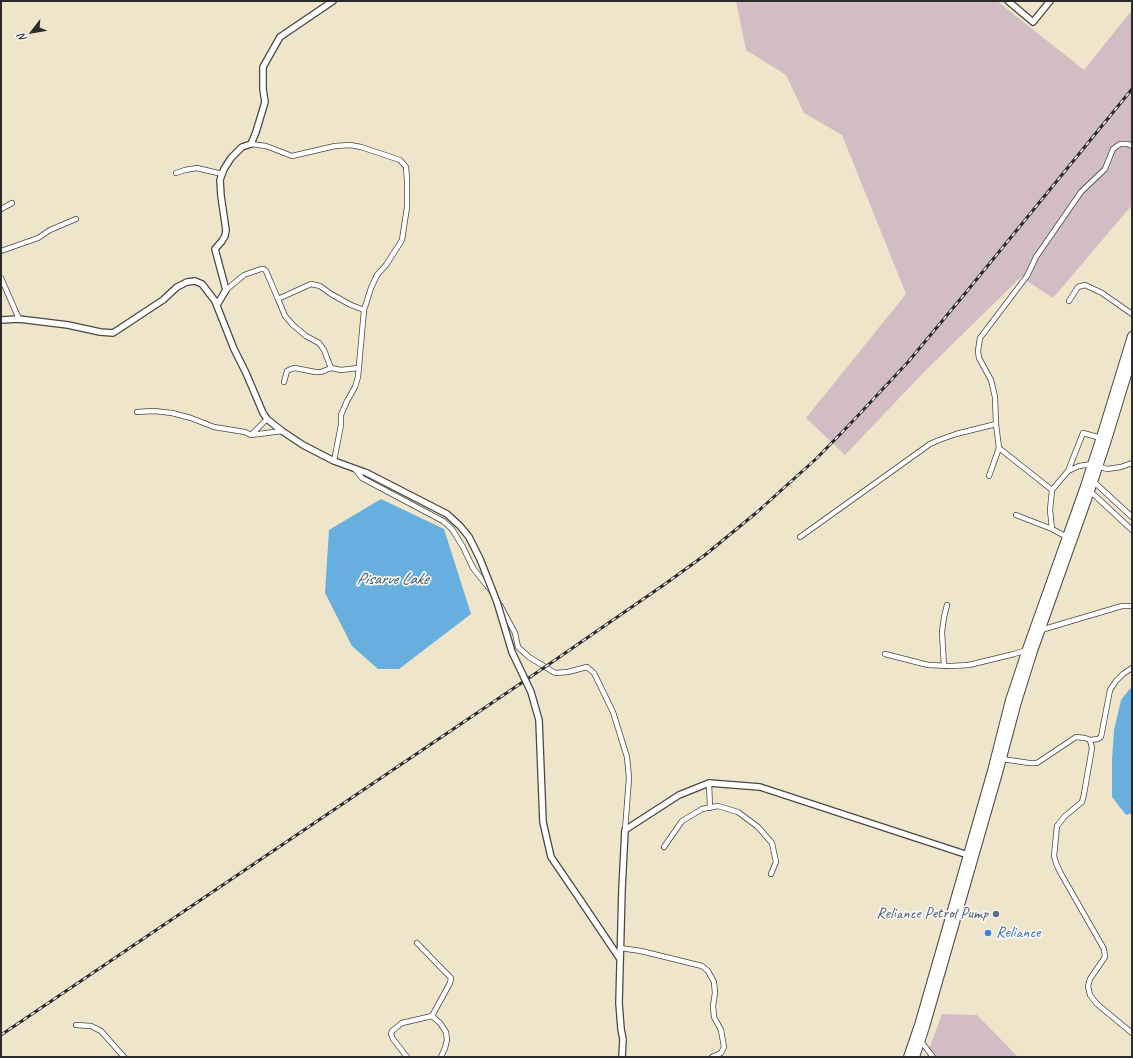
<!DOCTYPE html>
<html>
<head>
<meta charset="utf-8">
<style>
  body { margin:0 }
  #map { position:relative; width:1133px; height:1058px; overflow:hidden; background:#efe5ca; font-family:Caveat,sans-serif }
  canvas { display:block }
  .frame { position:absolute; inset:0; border:2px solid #2b2b2b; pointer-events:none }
  .north { position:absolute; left:12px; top:12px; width:40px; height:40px; -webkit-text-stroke:3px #f6f6f2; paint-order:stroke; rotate:239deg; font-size:11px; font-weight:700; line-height:16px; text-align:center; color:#2b2b2b }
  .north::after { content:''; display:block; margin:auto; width:14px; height:18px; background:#2b2b2b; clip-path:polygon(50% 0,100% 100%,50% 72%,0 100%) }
</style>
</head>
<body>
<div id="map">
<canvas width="1133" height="1058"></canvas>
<div class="frame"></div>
<div class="north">N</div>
</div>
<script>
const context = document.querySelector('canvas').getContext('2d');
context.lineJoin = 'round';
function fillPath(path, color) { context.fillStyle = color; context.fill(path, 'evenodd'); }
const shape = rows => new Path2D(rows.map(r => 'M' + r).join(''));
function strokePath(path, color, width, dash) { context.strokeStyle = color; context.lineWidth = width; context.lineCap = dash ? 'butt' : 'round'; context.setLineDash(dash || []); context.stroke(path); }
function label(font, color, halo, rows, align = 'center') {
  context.font = font + ' Caveat,sans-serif'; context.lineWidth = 3.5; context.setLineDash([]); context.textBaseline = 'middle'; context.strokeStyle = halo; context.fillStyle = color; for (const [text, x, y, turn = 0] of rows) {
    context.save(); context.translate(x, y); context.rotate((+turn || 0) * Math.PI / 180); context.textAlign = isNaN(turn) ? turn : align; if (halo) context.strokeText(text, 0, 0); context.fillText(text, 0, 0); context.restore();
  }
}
const industrial = shape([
  [736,1,997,1,1084,70,1132,10,1132,205,1053,298,1021,277,924,372,845,455,806,418,906,294,842,135,804,113,786,75,746,50],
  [942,1014,977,1015,1018,1057,926,1057]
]);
const water = shape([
  [381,499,444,529,471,614,399,669,378,669,352,646,325,593,329,530],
  [1132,686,1132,813,1126,815,1112,797,1112,760,1114,730,1121,700]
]);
const minor = shape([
  [251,144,266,146,292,156,335,146,350,145,361,147,400,160,406,167,407,180,407,207,402,240,386,265,377,275,371,288,364,310,358,377,355,387,347,401,341,415,341,425,334,461],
  [176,173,185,170,197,168,222,174],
  [1,209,12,203],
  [1,251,38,238,50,230,76,219],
  [1,278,19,319],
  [226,290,244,275,261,269,264,269,266,271,278,299],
  [1069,301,1078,287,1085,285,1102,293,1132,314],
  [358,368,341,370,331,368,324,350,319,343,306,336,293,325,285,316,278,299,311,284,320,286,331,294,351,305,364,310],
  [284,382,287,371,291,369,295,368,315,372,321,372,331,368],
  [137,412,154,411,172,413,191,418,214,427,245,432,251,435,267,419],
  [996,424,995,397,991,380,979,358,978,351,980,338,1027,276,1036,257,1081,192,1105,169,1113,149,1120,144,1128,144,1132,146],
  [251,435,282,431],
  [355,469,362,478,443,521,452,529,463,547,473,568,492,592],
  [1068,471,1083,433,1101,438],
  [989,476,999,448],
  [1093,481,1132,517],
  [1052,490,1050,510,1052,529,1067,537],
  [1090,491,1132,530],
  [1016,515,1052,529],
  [800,537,930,444,939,440,956,434,996,424,999,448,1052,490,1068,471,1079,466,1092,464,1107,469,1121,467,1132,463],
  [500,605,515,633,518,647,529,657,555,673,568,672,587,667,594,673,613,712,627,757,629,778,625,830],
  [1041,630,1122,606,1132,606],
  [885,654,928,665,951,666,969,665,1014,654,1027,650],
  [944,666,942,632,944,617,947,605],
  [1090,740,1098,739,1101,737,1110,690,1116,681,1123,674,1132,668],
  [1002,759,1029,763,1037,763,1076,737,1085,738,1090,740,1092,748,1084,794,1082,802,1065,816,1057,826,1054,856,1056,863,1060,872,1104,949,1105,957,1090,979,1088,986,1090,995,1097,1004,1132,1033],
  [709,783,710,808],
  [664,847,682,821,702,809,718,806,738,812,758,827,772,843,776,862,771,874],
  [417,943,451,978,450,983,432,1016],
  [620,948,641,951,702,966,708,971,714,982,715,993,713,1006,714,1017,721,1030,724,1047,721,1053,712,1057],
  [76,1025,91,1026,101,1031,124,1057],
  [921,1041,933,1057],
  [407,1057,393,1039,391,1034,392,1031,402,1023,432,1016,440,1023,446,1032,447,1040,445,1048,441,1057]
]);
const tertiary = shape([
  [1008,1,1033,22,1050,1],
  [217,305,226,290,215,249,222,241,225,236,226,230,221,196,220,180,224,169,231,158,242,147,251,144,256,132,265,102,263,89,263,67,280,37,333,1],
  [1,320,19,319,68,325,100,332,113,333,163,300,177,287,187,282,195,281,202,284,215,301,234,349,246,373,263,413,267,419,282,431,303,445,334,461,367,473],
  [581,901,620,959],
  [622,1057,623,1039,621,1029,619,1003,622,889,625,830,679,795,709,783,760,787,968,855]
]);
const trunk = shape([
  [908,1057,919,1025,992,771,1010,700,1027,649,1084,489,1101,437,1132,336],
  [915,1057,925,1027,998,773,1017,702,1033,651,1090,491,1107,440,1132,358]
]);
const rail = shape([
  [1,1035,545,667,665,584,705,555,756,513,817,458,851,423,908,362,963,296,1132,89]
]);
const tertiaryBridge = shape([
  [367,473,447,514,460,526,469,537,480,559,497,602,512,652,531,692,539,720,543,822,551,857,581,901]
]);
const markers = [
  [996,914,4,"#5c6f8a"],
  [988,933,4,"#3f7fe0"]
];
const serviceNames = [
  ["Reliance Petrol Pump",988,914]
];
const shopNames = [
  ["Reliance",996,933]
];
const waterNames = [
  ["Pisarve Lake",392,580]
];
fillPath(industrial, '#d2bdc5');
fillPath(water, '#67afde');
strokePath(minor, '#484743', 6);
strokePath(tertiary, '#484743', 8);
strokePath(trunk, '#484743', 10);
strokePath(minor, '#fff', 4.5);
strokePath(tertiary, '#fff', 5.5);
strokePath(trunk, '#fff', 8);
strokePath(rail, '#2b2b2b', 3);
strokePath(rail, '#f6f6f2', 1.5, [4.5]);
strokePath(tertiaryBridge, '#484743', 8, []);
strokePath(tertiaryBridge, '#fff', 5.5);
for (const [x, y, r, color] of markers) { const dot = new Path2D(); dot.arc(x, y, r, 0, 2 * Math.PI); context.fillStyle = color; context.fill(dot); strokePath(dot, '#f6f6f2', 1.5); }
label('16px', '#4e5e75', '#f6f6f2', serviceNames, 'right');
label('16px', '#366cbe', '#f6f6f2', shopNames, 'left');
label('italic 17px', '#40596a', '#f6f6f2', waterNames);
</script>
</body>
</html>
